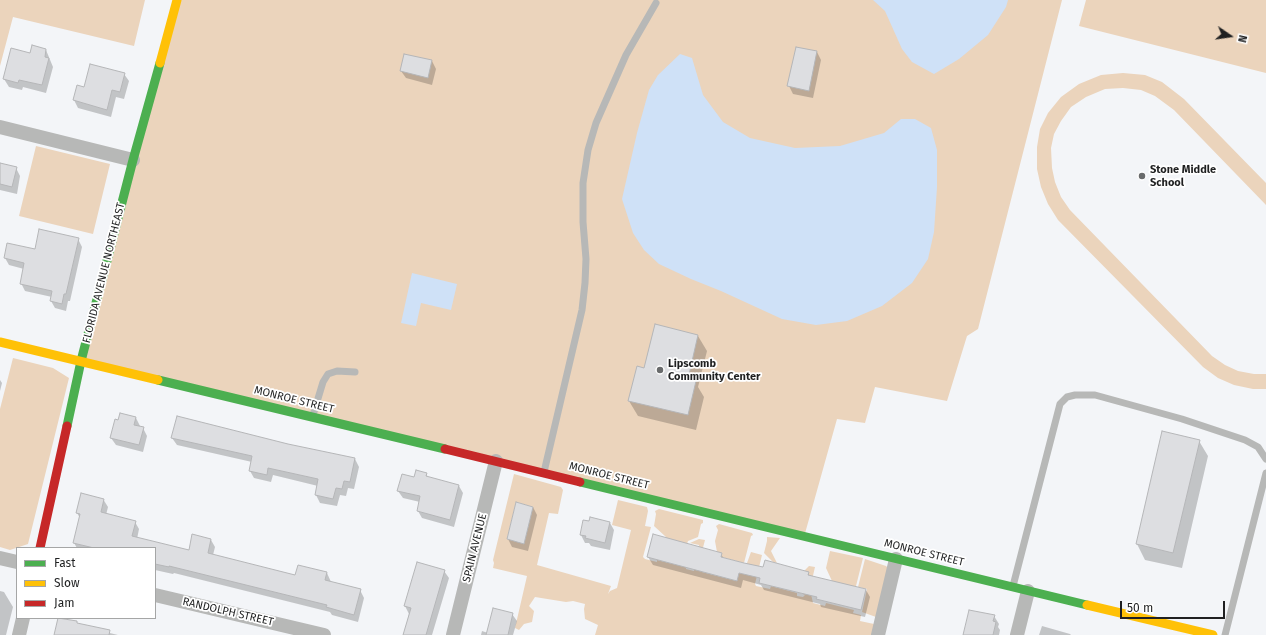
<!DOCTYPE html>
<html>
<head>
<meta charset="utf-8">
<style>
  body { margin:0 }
  #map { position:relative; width:1266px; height:635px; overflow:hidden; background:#f3f5f8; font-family:"Fira Sans",sans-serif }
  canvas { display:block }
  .legend { position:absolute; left:16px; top:547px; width:140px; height:72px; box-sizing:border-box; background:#fff; border:1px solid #a5a6a6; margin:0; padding:5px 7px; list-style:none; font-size:12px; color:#1f2021 }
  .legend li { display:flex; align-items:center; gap:8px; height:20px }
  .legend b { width:20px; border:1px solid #a5a6a6 }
  .north { position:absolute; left:1210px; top:16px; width:40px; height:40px; -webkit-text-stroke:3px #fff; paint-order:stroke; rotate:103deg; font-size:11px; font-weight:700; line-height:16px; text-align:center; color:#1f2021 }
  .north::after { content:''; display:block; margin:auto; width:14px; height:18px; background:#1f2021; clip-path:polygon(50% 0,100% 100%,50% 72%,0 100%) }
  .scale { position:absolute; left:1120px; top:601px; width:105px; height:18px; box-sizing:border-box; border:2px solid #1f2021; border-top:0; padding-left:5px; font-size:12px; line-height:14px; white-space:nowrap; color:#1f2021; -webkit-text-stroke:3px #fff; paint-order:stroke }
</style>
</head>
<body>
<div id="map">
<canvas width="1266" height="635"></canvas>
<ul class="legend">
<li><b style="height:5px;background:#4caf50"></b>Fast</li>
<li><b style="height:5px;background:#ffc107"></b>Slow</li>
<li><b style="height:5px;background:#c62828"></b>Jam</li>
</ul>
<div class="north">N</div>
<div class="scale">50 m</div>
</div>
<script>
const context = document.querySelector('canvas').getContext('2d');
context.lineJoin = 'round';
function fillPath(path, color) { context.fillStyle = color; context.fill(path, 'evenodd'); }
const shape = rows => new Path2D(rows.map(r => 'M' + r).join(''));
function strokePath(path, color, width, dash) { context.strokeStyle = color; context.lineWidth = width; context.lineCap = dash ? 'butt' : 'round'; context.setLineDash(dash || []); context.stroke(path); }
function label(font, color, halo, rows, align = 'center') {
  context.font = font + ' "Fira Sans",sans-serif'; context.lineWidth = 3.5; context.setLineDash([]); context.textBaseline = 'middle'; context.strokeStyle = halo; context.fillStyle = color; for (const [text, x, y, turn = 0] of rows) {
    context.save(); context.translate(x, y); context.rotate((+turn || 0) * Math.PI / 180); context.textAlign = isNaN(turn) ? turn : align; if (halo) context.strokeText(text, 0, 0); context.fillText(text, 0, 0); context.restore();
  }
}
const green = shape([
  [0,0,145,0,134,46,13,17,0,66],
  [176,0,1062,0,978,329,967,336,947,401,875,387,865,423,837,419,804,537,81,361],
  [1086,0,1266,0,1266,73,1079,26],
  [1123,73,1145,75,1162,82,1184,99,1266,183,1266,205,1174,110,1155,96,1141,90,1123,88,1105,89,1086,97,1071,107,1061,121,1054,134,1051,148,1052,168,1055,182,1061,197,1070,210,1212,356,1225,365,1238,371,1254,374,1266,374,1266,389,1253,389,1234,385,1218,378,1203,367,1058,220,1048,204,1041,187,1037,169,1037,147,1040,129,1048,113,1061,97,1079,84,1101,75],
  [36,146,110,164,93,234,19,216],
  [13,358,53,368,69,378,28,544,10,550,0,547,0,409],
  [514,474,561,487,563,490,558,514,549,513,537,565,611,586,608,594,610,591,617,588,631,530,612,525,618,500,647,507,648,511,645,526,651,527,643,557,645,559,657,562,657,560,686,567,686,569,694,571,699,545,690,543,699,539,705,540,700,559,702,566,702,572,737,581,739,573,743,574,751,552,762,555,755,584,756,586,770,589,771,586,797,593,797,596,803,597,805,595,803,594,808,572,804,571,809,566,815,567,809,593,811,594,813,603,825,606,826,603,854,610,853,613,861,615,860,621,874,624,874,635,595,635,598,625,585,619,584,609,585,604,573,601,566,602,535,597,529,606,534,611,532,622,524,624,519,630,515,628,527,576,493,568,494,563,493,560],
  [516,502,533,507,524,543,507,539],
  [659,509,703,520,703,523,701,524,698,537,688,541,687,544,665,541,666,537,654,526,656,514,655,511],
  [719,524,752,533,753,535,751,536,744,563,721,557,722,553,717,552,715,541,718,530,716,526],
  [767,537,780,538,771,551,777,563,773,562,764,553,767,541],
  [830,551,863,558,856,586,854,586,853,588,832,581,826,568],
  [865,559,886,566,888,568,876,617,862,612,867,589,858,587]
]);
const water = shape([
  [873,0,1008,0,1006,7,988,35,959,59,934,74,912,62,902,49,885,11],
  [680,54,692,58,703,95,723,122,750,138,795,148,840,146,884,133,901,119,915,119,931,128,937,150,937,187,934,232,928,259,912,283,882,306,847,321,816,325,782,319,721,291,691,279,659,264,644,250,633,233,622,199,637,133,649,90,658,75],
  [412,273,457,284,451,310,421,303,416,326,401,323]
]);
const shadow = shape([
  [797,48,817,52,821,60,813,98,793,94,789,86],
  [46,50,53,67,46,93,23,87,22,90,9,87,4,79,30,54],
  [432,61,436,69,432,85,406,78,401,71],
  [124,74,129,81,124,99,116,97,111,117,78,108,74,100,77,86,85,88],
  [0,164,16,168,20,176,17,194,0,190],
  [78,239,82,247,70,301,68,301,66,311,55,308,51,301,52,297,25,291,21,283,24,269,9,265,5,258],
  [698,336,707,351,698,387,704,397,696,430,638,416,629,401,645,369],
  [0,380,2,383,0,391],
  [121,414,136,418,140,426,140,427,143,428,147,436,143,452,116,445,111,438],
  [1163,433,1199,441,1208,456,1182,568,1145,560,1137,544],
  [172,438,288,445,355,459,359,467,354,489,348,488,346,496,340,495,337,506,320,503,316,495,318,486,273,475,271,482,254,478,250,471,252,462,177,445],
  [426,474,428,477,459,486,463,493,454,527,422,518,418,511,420,502,403,498,398,491,415,478],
  [103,499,108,507,106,515,135,522,139,529,137,539,189,551,211,540,215,547,213,555,296,576,327,573,331,582,360,590,364,598,358,622,332,615,330,612,174,573,173,574,155,570,155,548,77,548,74,543,80,518,77,513],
  [533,507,537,515,528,551,512,547,508,539],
  [610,523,614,530,610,550,591,546,589,543,585,543,581,535],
  [721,554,724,559,763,569,808,573,810,577,866,590,870,597,865,617,821,607,820,604,764,590,761,585,743,580,741,588,653,565,648,557],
  [417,563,444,571,449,578,432,635,404,635,409,614,405,606],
  [0,591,4,592,13,607,6,635,0,635],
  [512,614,517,621,513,635,481,635,482,631,488,633],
  [994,616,999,624,998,627,1000,630,999,635,964,635],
  [77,624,93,629,118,635,55,635],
  [1042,626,1070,634,1071,635,1039,635]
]);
const building = shape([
  [32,45,46,49,45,57,49,58,42,85,19,80,18,83,3,79,11,48,30,53,32,45],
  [796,47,817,51,809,91,787,86,796,47],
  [404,54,432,60,428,78,400,71,404,54],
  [90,64,125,73,120,92,112,90,107,110,73,100,77,85,84,87,90,64],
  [0,163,17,167,12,187,0,184,0,163],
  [39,229,79,238,66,294,64,294,62,304,50,301,52,291,20,284,24,263,4,258,7,243,35,249,39,229],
  [655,324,698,335,688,379,696,381,688,415,628,401,637,366,644,368,655,324],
  [120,413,136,417,134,425,144,427,139,445,110,438,115,419,118,420,120,413],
  [177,416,288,444,355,458,350,482,344,481,342,489,336,488,333,499,315,495,318,479,268,468,267,475,249,471,252,456,171,438,177,416],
  [1162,431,1200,440,1173,553,1136,544,1162,431],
  [416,470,427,473,426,476,459,485,450,520,417,511,420,496,397,491,402,474,414,477,416,470],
  [81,493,104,499,101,512,136,521,132,536,189,550,192,534,211,539,208,553,295,575,298,565,327,572,325,580,361,589,354,615,326,607,327,605,169,566,169,567,155,564,155,548,94,548,73,543,80,514,76,513,81,493],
  [516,502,533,507,524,544,507,539,516,502],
  [590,517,610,522,605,543,585,538,586,536,580,535,583,520,589,521,590,517],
  [653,534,722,553,721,557,744,563,763,567,765,560,809,572,808,575,866,589,861,610,816,599,817,597,759,583,760,578,739,573,737,581,647,557,653,534],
  [417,562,445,570,426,635,403,635,411,608,404,606,417,562],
  [493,608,513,613,508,635,486,635,493,608],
  [969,610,995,615,993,621,996,622,993,635,963,635,969,610],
  [58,618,77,621,77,623,110,630,109,635,54,635,58,618]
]);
const lane = shape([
  [313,415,323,382,328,374,337,371,355,372],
  [544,472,582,310,585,283,586,259,583,222,583,183,588,150,596,123,626,55,656,3],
  [1013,586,1060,404,1067,397,1075,395,1095,395,1182,419,1245,440,1258,447,1266,459],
  [1225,635,1266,473]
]);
const street = shape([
  [0,127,133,160],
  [0,558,17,562],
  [155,595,324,635],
  [19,635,23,618],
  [453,635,496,461],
  [878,635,896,559],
  [1017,635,1028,591]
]);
const fast = shape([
  [158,380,445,449],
  [67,426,81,361,133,160,160,63],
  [580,482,1087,605]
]);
const slow = shape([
  [160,63,177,0],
  [0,342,158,380],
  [1087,605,1213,635]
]);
const jam = shape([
  [445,449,580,482],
  [40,548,67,426]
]);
const markers = [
  [1142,176,4,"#696b6c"],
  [660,370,4,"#696b6c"]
];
const poiNames = [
  ["Stone Middle",1150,170],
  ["School",1150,183],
  ["Lipscomb",668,364],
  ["Community Center",668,377]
];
const streetNames = [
  ["FLORIDA AVENUE NORTHEAST",104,273,-76],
  ["MONROE STREET",294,400,14],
  ["MONROE STREET",609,476,14],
  ["SPAIN AVENUE",475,548,-76],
  ["MONROE STREET",924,553,14],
  ["RANDOLPH STREET",228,612,13]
];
fillPath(green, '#ebd4bc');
fillPath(water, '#cfe1f7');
fillPath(shadow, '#0003');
fillPath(building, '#dddee1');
strokePath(building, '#b5b6b8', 1);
strokePath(lane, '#b7b8b7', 7);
strokePath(street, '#b7b8b7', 14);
strokePath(fast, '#4caf50', 9);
strokePath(slow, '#ffc107', 9);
strokePath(jam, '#c62828', 9);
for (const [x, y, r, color] of markers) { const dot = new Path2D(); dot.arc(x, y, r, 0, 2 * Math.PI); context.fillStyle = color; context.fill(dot); strokePath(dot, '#fff', 1.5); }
label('bold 11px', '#1f2021', '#fff', poiNames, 'left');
label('11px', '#1f2021', '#fff', streetNames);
</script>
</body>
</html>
